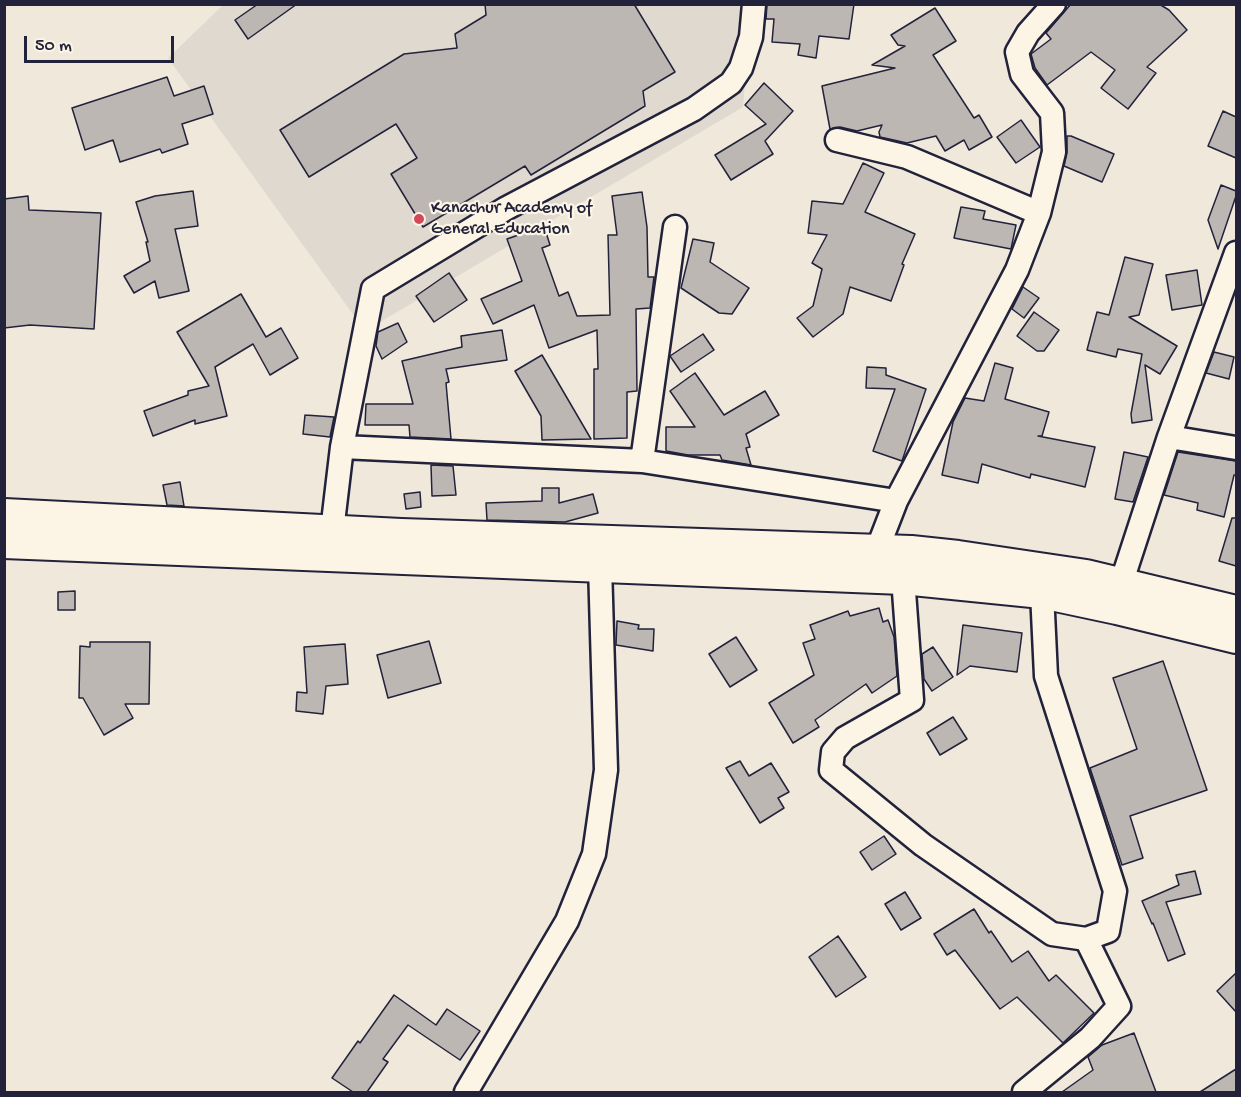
<!DOCTYPE html>
<html>
<head>
<meta charset="utf-8">
<style>
  body { margin:0 }
  #map { position:relative; width:1241px; height:1097px; overflow:hidden; background:#efe8db; font-family:"Gochi Hand",sans-serif }
  canvas { display:block }
  .frame { position:absolute; inset:0; border:6px solid #22223b; pointer-events:none }
  .scale { position:absolute; left:24px; top:36px; width:150px; height:27px; box-sizing:border-box; border:3px solid #22223b; border-top:0; padding-left:8px; font-size:18px; line-height:21px; white-space:nowrap; color:#22223b; -webkit-text-stroke:4px #fcf5e5; paint-order:stroke }
</style>
</head>
<body>
<div id="map">
<canvas width="1241" height="1097"></canvas>
<div class="frame"></div>
<div class="scale">50 m</div>
</div>
<script>
const context = document.querySelector('canvas').getContext('2d');
context.lineJoin = 'round';
function fillPath(path, color) { context.fillStyle = color; context.fill(path, 'evenodd'); }
const shape = rows => new Path2D(rows.map(r => 'M' + r).join(''));
function strokePath(path, color, width, dash) { context.strokeStyle = color; context.lineWidth = width; context.lineCap = dash ? 'butt' : 'round'; context.setLineDash(dash || []); context.stroke(path); }
function label(font, color, halo, rows, align = 'center') {
  context.font = font + ' "Gochi Hand",sans-serif'; context.lineWidth = 4.5; context.setLineDash([]); context.textBaseline = 'middle'; context.strokeStyle = halo; context.fillStyle = color; for (const [text, x, y, turn = 0] of rows) {
    context.save(); context.translate(x, y); context.rotate((+turn || 0) * Math.PI / 180); context.textAlign = isNaN(turn) ? turn : align; if (halo) context.strokeText(text, 0, 0); context.fillText(text, 0, 0); context.restore();
  }
}
const built = shape([
  [223,5,751,5,743,107,365,331,168,58]
]);
const building = shape([
  [258,4,297,4,248,39,235,20,258,4],
  [485,4,634,4,675,72,643,91,645,106,531,175,525,166,423,227,391,174,417,158,396,124,309,177,280,130,404,54,457,48,455,34,486,15,485,4],
  [767,4,854,4,849,39,819,36,816,58,798,55,800,44,772,42,774,19,766,19,767,4],
  [1071,4,1159,4,1169,10,1187,30,1147,67,1156,73,1128,109,1101,88,1115,70,1091,52,1047,85,1035,68,1031,54,1051,39,1046,33,1071,4],
  [935,8,956,41,933,55,974,118,979,115,992,137,969,150,964,140,945,151,936,136,907,143,880,137,879,132,882,125,857,131,840,127,830,129,822,86,895,68,872,65,905,46,898,45,891,35,935,8],
  [167,77,174,96,204,86,213,114,182,124,188,144,162,153,160,149,120,162,113,140,85,150,72,108,167,77],
  [764,83,793,111,765,141,773,154,731,180,715,155,766,124,745,105,764,83],
  [1223,111,1236,117,1236,158,1208,146,1223,111],
  [1021,120,1040,147,1016,163,997,137,1021,120],
  [1067,136,1071,136,1114,154,1102,182,1064,166,1067,152,1067,136],
  [863,163,884,173,865,212,915,234,902,264,904,265,891,301,850,287,843,314,813,337,797,318,813,306,822,269,812,263,827,235,808,233,812,201,843,204,863,163],
  [1221,185,1236,191,1236,196,1218,249,1208,220,1221,185],
  [193,191,198,226,175,229,189,291,159,298,155,281,134,293,124,276,150,261,146,242,148,242,136,202,155,196,193,191],
  [642,192,647,227,648,277,654,277,650,308,636,309,637,391,627,392,627,438,594,439,594,369,598,369,597,330,549,348,534,305,493,324,481,299,522,281,507,239,544,226,550,245,542,248,559,296,568,292,577,316,610,315,608,235,617,235,612,196,642,192],
  [28,196,29,210,101,213,94,329,30,325,4,328,4,199,28,196],
  [961,207,985,211,983,219,1016,225,1011,249,954,238,961,207],
  [693,239,714,243,710,262,749,288,732,314,719,313,681,288,693,239],
  [1125,257,1153,264,1139,315,1129,317,1177,346,1160,374,1145,365,1152,420,1132,423,1131,414,1142,354,1118,349,1116,357,1087,350,1097,312,1109,315,1125,257],
  [1197,270,1202,305,1172,310,1166,275,1197,270],
  [449,273,467,300,434,322,416,296,449,273],
  [1023,287,1039,298,1024,318,1012,309,1023,287],
  [241,294,266,337,281,328,298,358,270,375,253,344,215,367,227,416,195,424,195,420,153,436,144,411,188,395,188,391,209,386,177,332,241,294],
  [1034,312,1059,330,1044,351,1037,351,1017,336,1034,312],
  [398,323,407,342,382,359,376,346,378,332,398,323],
  [502,330,507,360,446,369,449,382,446,383,451,439,410,437,409,425,365,425,366,404,413,404,402,361,462,347,461,336,502,330],
  [703,334,714,350,681,372,670,356,703,334],
  [1214,352,1234,357,1229,379,1206,373,1214,352],
  [542,355,591,439,542,440,541,416,515,371,542,355],
  [995,363,1013,368,1005,399,1049,412,1042,436,1038,436,1095,447,1085,487,1031,474,1030,478,982,464,978,483,942,475,953,422,965,398,984,401,995,363],
  [867,367,886,368,886,375,926,389,902,461,873,451,895,389,866,388,867,367],
  [695,373,724,415,765,391,779,415,746,434,750,447,746,448,751,465,722,460,720,455,688,455,666,451,666,427,695,427,670,391,695,373],
  [305,415,334,417,330,437,303,434,305,415],
  [1124,452,1148,457,1133,502,1115,499,1124,452],
  [1178,452,1236,461,1236,475,1234,475,1224,517,1197,510,1198,503,1164,495,1178,452],
  [431,465,453,466,456,495,432,496,431,465],
  [180,482,184,506,167,505,163,485,180,482],
  [542,488,559,488,559,503,593,494,598,513,565,522,487,520,486,503,542,501,542,488],
  [420,492,421,507,406,509,404,494,420,492],
  [1232,518,1236,518,1236,566,1219,561,1232,518],
  [75,591,75,610,58,610,58,592,75,591],
  [879,608,883,622,888,620,894,637,897,676,872,693,866,684,815,720,819,727,793,743,769,703,814,675,803,643,815,639,810,625,848,611,850,616,879,608],
  [617,621,639,625,638,629,654,629,653,651,616,645,617,621],
  [963,625,1022,633,1017,672,970,666,957,675,963,625],
  [736,637,757,670,730,687,709,654,736,637],
  [429,641,441,683,388,698,377,655,429,641],
  [90,642,150,642,149,704,125,704,133,718,104,735,83,698,79,698,80,646,90,647,90,642],
  [345,644,348,684,326,686,323,714,296,711,297,692,307,693,304,647,345,644],
  [933,647,953,677,932,691,924,679,922,654,933,647],
  [1163,661,1207,790,1130,816,1143,858,1122,865,1090,768,1137,749,1113,678,1163,661],
  [953,717,967,739,940,755,927,733,953,717],
  [740,761,749,776,771,763,789,792,778,798,784,808,760,823,726,768,740,761],
  [884,836,896,854,872,870,860,852,884,836],
  [1195,871,1201,894,1166,902,1185,954,1168,961,1153,923,1152,924,1142,901,1179,885,1176,875,1195,871],
  [905,892,921,918,901,930,885,904,905,892],
  [974,909,989,933,991,931,1012,962,1028,951,1049,981,1056,975,1094,1013,1063,1043,1017,997,1000,1009,955,950,947,955,934,934,974,909],
  [838,936,866,977,836,997,809,957,838,936],
  [1236,973,1236,1012,1217,991,1236,973],
  [394,995,436,1025,447,1009,480,1031,460,1060,408,1025,383,1059,388,1062,367,1092,353,1092,332,1078,358,1041,360,1043,394,995],
  [1134,1033,1156,1092,1062,1092,1093,1070,1088,1057,1102,1045,1134,1033],
  [1236,1069,1236,1092,1200,1092,1236,1069]
]);
const minor = shape([
  [837,140,907,157,1039,213],
  [1169,437,1236,448],
  [342,447,642,461,675,227],
  [642,461,896,501],
  [332,531,342,447,373,289,505,209,694,109,731,83,741,68,751,37,754,4],
  [877,550,896,501,1017,270,1039,213,1054,152,1052,113,1022,74,1017,52,1028,33,1054,4],
  [903,578,912,700,845,738,833,752,831,770,923,845,1052,934,1086,939,1108,931,1115,891,1046,676,1042,592],
  [1121,584,1169,437,1236,253],
  [466,1092,567,921,594,854,606,770,600,565],
  [1024,1092,1090,1038,1119,1006,1086,939]
]);
const secondary = shape([
  [4,515,401,535,911,552,958,557,1086,576,1236,612],
  [4,542,903,578,1042,592,1117,608,1236,637]
]);
const markers = [
  [419,219,6,"#d1495b"]
];
const poiNames = [
  ["Kanachur Academy of",431,209],
  ["General Education",431,230]
];
fillPath(built, '#e0d9cf');
fillPath(building, '#bcb7b3');
strokePath(building, '#22223b', 1.5);
strokePath(minor, '#22223b', 27);
strokePath(secondary, '#22223b', 36);
strokePath(minor, '#fcf5e5', 22);
strokePath(secondary, '#fcf5e5', 32);
for (const [x, y, r, color] of markers) { const dot = new Path2D(); dot.arc(x, y, r, 0, 2 * Math.PI); context.fillStyle = color; context.fill(dot); strokePath(dot, '#fcf5e5', 2); }
label('18px', '#22223b', '#fcf5e5', poiNames, 'left');
</script>
</body>
</html>
